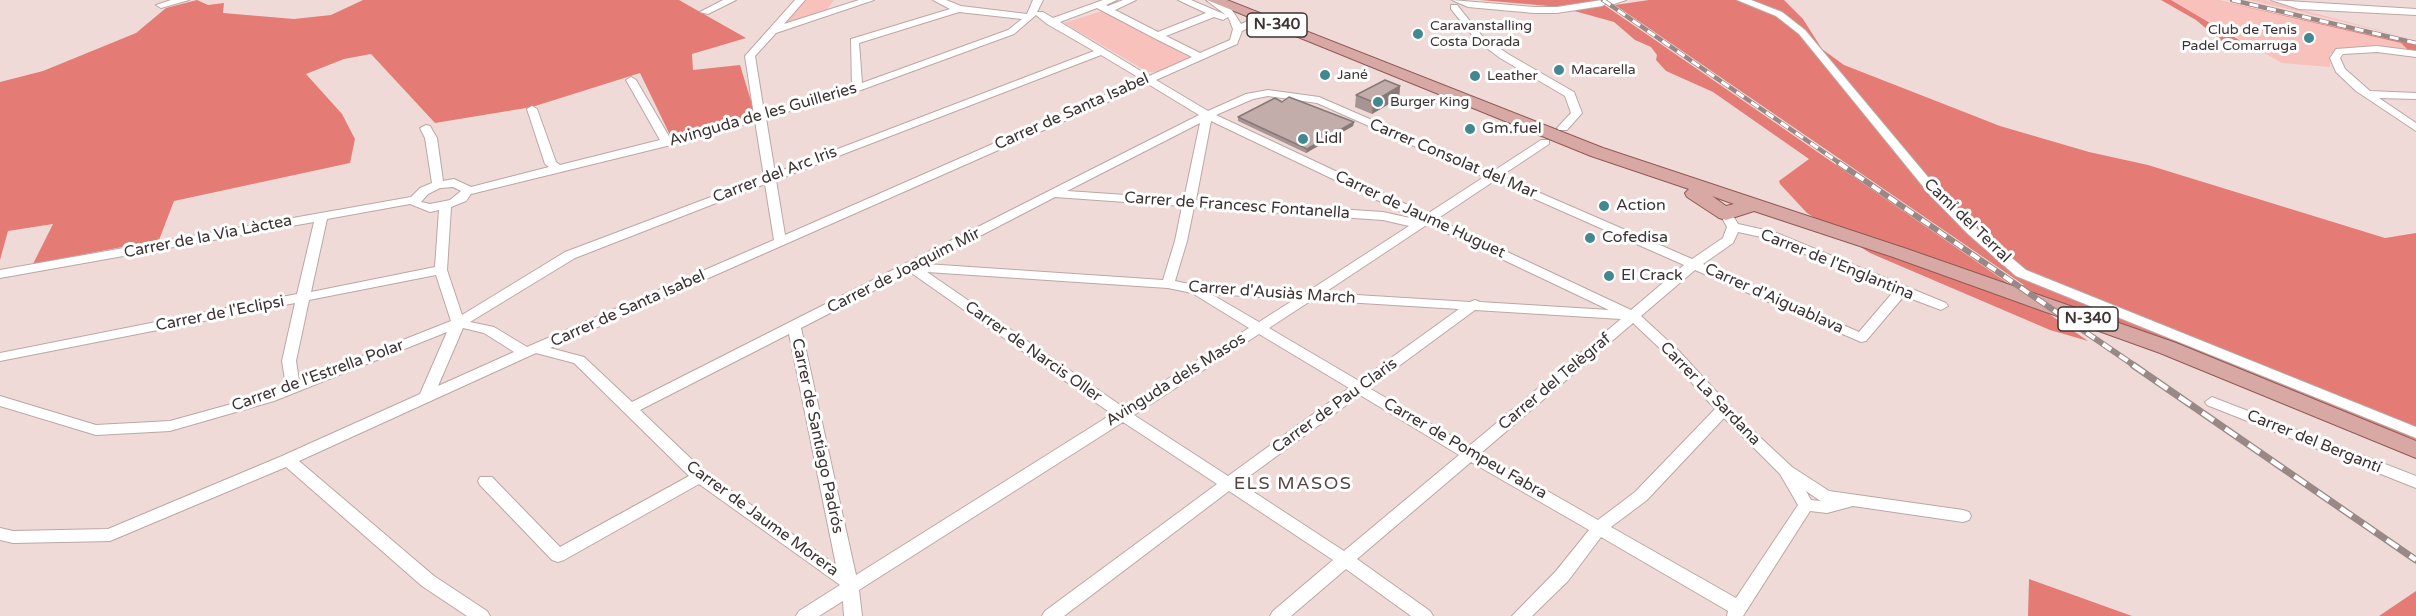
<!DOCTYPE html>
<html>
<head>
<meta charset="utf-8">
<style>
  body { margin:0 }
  canvas { display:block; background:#f0dad8 }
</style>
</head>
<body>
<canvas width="2416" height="616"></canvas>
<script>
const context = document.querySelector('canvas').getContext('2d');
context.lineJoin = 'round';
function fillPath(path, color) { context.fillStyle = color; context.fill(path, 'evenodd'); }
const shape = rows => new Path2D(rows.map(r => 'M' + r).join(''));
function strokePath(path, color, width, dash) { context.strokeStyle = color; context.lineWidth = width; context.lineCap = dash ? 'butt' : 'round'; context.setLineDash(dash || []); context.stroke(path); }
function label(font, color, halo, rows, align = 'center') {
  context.font = font + ' "Varela Round",sans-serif'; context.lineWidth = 6; context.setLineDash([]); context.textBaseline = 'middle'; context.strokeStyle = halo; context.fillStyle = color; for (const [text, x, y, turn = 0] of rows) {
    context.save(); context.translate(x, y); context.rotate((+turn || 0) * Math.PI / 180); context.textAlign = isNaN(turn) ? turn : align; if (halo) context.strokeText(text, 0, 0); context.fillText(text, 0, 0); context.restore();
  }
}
const green = shape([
  [801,0,834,0,825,12,776,27],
  [2171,0,2219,0,2401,43,2409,51,2343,48,2330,54,2330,67,2282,63],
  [2249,0,2265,0,2416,40,2344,22],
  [1102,11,1189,57,1189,59,1157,72,1148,72,1064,23]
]);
const forest = shape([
  [197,0,208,5,224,3,223,13,294,19,331,15,363,0,679,0,746,38,692,54,693,70,740,65,755,114,671,137,640,73,532,107,435,123,371,54,344,59,306,74,342,114,355,139,350,163,174,201,159,240,33,264,53,224,8,231,0,260,0,82,43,71,136,33,166,8],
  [1480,0,1597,0,2012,286,2024,285,1615,5,1649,0,1784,0,1803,19,1822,49,1844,65,2000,126,2089,152,2148,165,2385,238,2416,233,2416,440,2055,302,2049,314,2088,341,2050,330,1870,253,1807,213,1780,184,1779,181,1809,159,1713,92,1666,71,1656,60,1657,55,1651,47,1635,40,1614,22,1560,7],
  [2161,0,2171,0,2246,44,2226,45,2196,20],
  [2216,0,2416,45,2416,52,2408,50,2401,43],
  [2029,579,2132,616,2028,616],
  [2416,591,2416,616,2379,616]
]);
const minor = shape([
  [171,0,189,0,161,8,156,5,171,0],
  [723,0,736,0,708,14,700,12,723,0],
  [795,0,805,0,784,24,859,0,874,0,776,33,755,56,764,112,852,86,851,39,950,9,933,0,946,0,961,6,1027,14,1033,0,1043,0,1037,12,1043,12,1053,18,1103,0,1117,0,1106,5,1108,6,1123,0,1136,0,1115,10,1158,32,1206,13,1178,0,1191,0,1226,15,1206,0,1217,0,1232,10,1241,24,1250,20,1272,20,1277,23,1272,26,1252,26,1242,31,1237,44,1156,80,1208,111,1246,94,1268,90,1319,97,1492,172,1541,140,1549,140,1549,144,1501,176,1692,259,1723,238,1727,227,1720,214,1722,211,1730,211,1738,224,1774,232,1946,303,1948,306,1941,310,1904,296,1866,341,1861,342,1695,270,1641,316,1678,350,1747,425,1792,467,1829,491,1963,510,1969,512,1971,516,1969,520,1963,522,1853,506,1827,513,1810,511,1743,616,1727,616,1728,611,1601,537,1568,581,1532,616,1512,616,1556,571,1589,530,1471,462,1357,559,1430,611,1433,616,1411,616,1346,569,1291,616,1270,616,1273,611,1333,560,1229,491,1064,616,1042,616,1045,611,1217,484,1123,422,859,590,862,616,844,616,843,601,819,616,796,616,799,611,840,585,699,484,564,560,558,562,552,560,480,485,478,481,480,477,492,477,560,547,689,476,574,363,536,353,299,461,434,576,487,611,490,616,467,616,422,586,286,467,110,541,13,543,0,540,0,528,13,531,108,529,282,456,420,394,447,332,274,401,170,431,96,435,0,406,0,396,96,425,170,421,264,395,286,386,282,361,295,303,0,361,0,353,297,294,314,222,0,278,0,270,411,197,420,188,432,183,425,138,420,128,426,125,430,126,437,138,443,181,454,179,471,187,549,167,545,164,527,109,532,106,537,109,556,162,560,165,660,140,626,80,631,77,636,80,670,138,754,115,745,56,795,0],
  [1097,8,1154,38,1192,57,1149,76,1060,22,1097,8],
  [959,12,1022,19,1008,30,862,83,859,43,959,12],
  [1036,15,1047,24,1094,51,775,173,766,118,861,90,1014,34,1036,15],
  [1214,17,1223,20,1228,17,1229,19,1233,29,1230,40,1200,53,1166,36,1214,17],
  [1101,55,1141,79,785,235,776,180,1101,55],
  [1148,84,1199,115,632,402,584,357,550,348,1148,84],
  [1268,96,1317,103,1484,177,1427,214,1216,115,1253,99,1268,96],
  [755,121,764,177,565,252,462,315,447,270,451,207,466,201,471,194,671,145,755,121],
  [1211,121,1419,220,1383,212,1196,200,1211,121],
  [1200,123,1184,199,1067,191,1200,123],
  [1494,181,1684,265,1631,310,1437,219,1494,181],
  [765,184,774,240,527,347,494,327,470,322,575,258,765,184],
  [453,187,461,191,450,200,430,204,421,202,428,194,440,188,453,187],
  [1055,197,1182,206,1175,241,1163,280,926,264,1055,197],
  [410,204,430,212,439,210,435,267,311,292,327,219,410,204],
  [1194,207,1383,220,1409,226,1307,292,1194,285,1175,281,1187,241,1194,207],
  [1428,224,1609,310,1480,302,1475,300,1470,302,1324,293,1428,224],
  [1738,232,1766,238,1894,291,1859,332,1703,264,1733,243,1738,232],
  [910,272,1112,414,856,575,801,328,910,272],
  [927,272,1168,288,1192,293,1249,328,1123,407,927,272],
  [436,275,451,321,299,381,296,361,309,300,436,275],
  [1211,294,1295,299,1259,322,1211,294],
  [1312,300,1459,309,1359,381,1269,328,1312,300],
  [1475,310,1621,319,1469,446,1369,388,1475,310],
  [1633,323,1668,356,1715,409,1635,492,1598,520,1481,453,1633,323],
  [463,328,484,333,514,352,438,386,463,328],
  [789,334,836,565,706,473,640,410,789,334],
  [1259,334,1349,388,1228,476,1134,415,1259,334],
  [1360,395,1459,455,1344,551,1240,483,1360,395],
  [1724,418,1780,474,1798,505,1736,598,1611,527,1647,500,1724,418],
  [1806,491,1819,500,1821,501,1811,500,1806,491],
  [1452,0,1534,7,1557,7,1602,0,1607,3,1602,6,1557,13,1534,13,1468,7,1452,0],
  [1608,0,1626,0,1611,5,1606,2,1608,0],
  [1737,0,1751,0,1782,12,1805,30,1938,189,1976,228,2026,270,2416,427,2416,438,2016,276,1968,234,1930,195,1799,34,1776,16,1737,0],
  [2271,0,2416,9,2416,15,2299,9,2271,0],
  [1451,5,1457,5,1482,36,1508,54,1574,92,1582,113,1567,130,1559,130,1557,128,1571,113,1565,96,1500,58,1476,40,1451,9,1451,5],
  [2377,46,2416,51,2416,57,2377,52,2343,54,2340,58,2345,69,2370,91,2416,93,2416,99,2379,98,2416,123,2416,131,2356,91,2336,72,2330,58,2336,49,2377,46],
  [2212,397,2416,476,2416,488,2207,405,2205,402,2212,397]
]);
const primary = shape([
  [1207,0,1227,0,1603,148,1907,249,2176,343,2416,441,2416,458,2160,353,1893,257,1754,211,1726,220,1719,218,1687,197,1685,193,1689,189,1591,156,1207,0],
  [1712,196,1734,204,1726,206,1712,196]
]);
const railFar2 = shape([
  [1603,0,1841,164],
  [2232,0,2416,43]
]);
const railFar1 = shape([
  [1839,163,2135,366]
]);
const rail = shape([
  [2133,365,2416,560]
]);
const wall = shape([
  [1400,86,1399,98,1372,114,1355,107,1356,95],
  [1282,102,1354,122,1353,126,1306,153,1238,121,1238,117]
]);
const shadedWall = shape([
  [1400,86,1399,98,1372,114,1373,102],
  [1354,122,1353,126,1306,153,1307,149]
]);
const building = shape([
  [1385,80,1400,86,1373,102,1356,95,1385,80],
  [1289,97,1354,122,1307,149,1238,117,1275,98,1282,102,1289,97]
]);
const markers = [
  [1418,34,6,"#418891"],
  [2309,38,6,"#418891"],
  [1559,70,6,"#418891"],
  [1325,75,6,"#418891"],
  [1475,76,6,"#418891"],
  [1378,102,6,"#418891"],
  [1470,129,6,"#418891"],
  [1303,139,6,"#418891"],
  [1604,206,6,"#418891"],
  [1590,238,6,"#418891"],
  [1609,276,6,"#418891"]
];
const farPoinames = [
  ["Caravanstalling",1430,26],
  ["Costa Dorada",1430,42],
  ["Club de Tenis",2297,30,"right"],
  ["Padel Comarruga",2297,46,"right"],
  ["Macarella",1571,70],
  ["Jané",1337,75],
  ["Leather",1487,76],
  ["Burger King",1390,102]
];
const shields = [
  [1277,25,60],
  [2088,319,60]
];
const shieldNames = [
  ["N-340",1277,25],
  ["N-340",2088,319]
];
const streetNames = [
  ["Carrer de Santa Isabel",1072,112,-24],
  ["Avinguda de les Guilleries",763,115,-16],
  ["Carrer Consolat del Mar",1453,159,23],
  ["Carrer del Arc Iris",775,175,-21],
  ["Carrer de Francesc Fontanella",1237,206,4],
  ["Carrer de Jaume Huguet",1420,215,25],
  ["Camí del Terral",1967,221,44],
  ["Carrer de la Via Làctea",208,237,-11],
  ["Carrer de l'Englantina",1837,265,22],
  ["Carrer de Joaquim Mir",904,271,-27],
  ["Carrer d'Ausiàs March",1272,293,4],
  ["Carrer d'Aiguablava",1774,299,24],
  ["Carrer de Santa Isabel",628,309,-24],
  ["Carrer de l'Eclipsi",220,314,-11],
  ["Carrer de Narcis Oller",1033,352,35],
  ["Carrer de l'Estrella Polar",318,376,-20],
  ["Avinguda dels Masos",1176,380,-32],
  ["Carrer del Telègraf",1555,382,-40],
  ["Carrer La Sardana",1710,394,46],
  ["Carrer de Pau Claris",1335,406,-36],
  ["Carrer de Santiago Padrós",817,436,78],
  ["Carrer del Bergantí",2314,442,22],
  ["Carrer de Pompeu Fabra",1465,449,30],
  ["Carrer de Jaume Morera",762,519,36]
];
const poiNames = [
  ["Gm.fuel",1482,129],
  ["Lidl",1315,139],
  ["Action",1616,206],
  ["Cofedisa",1602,238],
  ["El Crack",1621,276]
];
const neighbourhoodNames = [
  ["ELS MASOS",1293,484]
];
fillPath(green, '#f9c1bb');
fillPath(forest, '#e47c75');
strokePath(minor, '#bca7a5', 2);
strokePath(primary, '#905955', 2);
fillPath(minor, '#fff');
fillPath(primary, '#d7a8a4');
strokePath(railFar2, '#988987', 4.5);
strokePath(railFar1, '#988987', 6);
strokePath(rail, '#988987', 7);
strokePath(railFar2, '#fff', 3, [9]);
strokePath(railFar1, '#fff', 4, [10]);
strokePath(rail, '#fff', 4.5, [14]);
fillPath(wall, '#a79593');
fillPath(shadedWall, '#887978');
fillPath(building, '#c2adab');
strokePath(building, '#887978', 1.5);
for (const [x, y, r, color] of markers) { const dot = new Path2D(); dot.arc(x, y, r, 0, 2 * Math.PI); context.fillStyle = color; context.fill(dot); strokePath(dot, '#fff', 2); }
label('14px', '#3c3332', '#fff', farPoinames, 'left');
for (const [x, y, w] of shields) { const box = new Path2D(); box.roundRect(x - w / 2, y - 12, w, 24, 4.5); context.fillStyle = '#fff'; context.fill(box); strokePath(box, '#3c3332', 1.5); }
label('bold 15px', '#3c3332', null, shieldNames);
label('16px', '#3c3332', '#fff', streetNames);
label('16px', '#3c3332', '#fff', poiNames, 'left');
context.letterSpacing = '1.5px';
label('18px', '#544341', '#fff', neighbourhoodNames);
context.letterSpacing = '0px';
</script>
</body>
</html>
